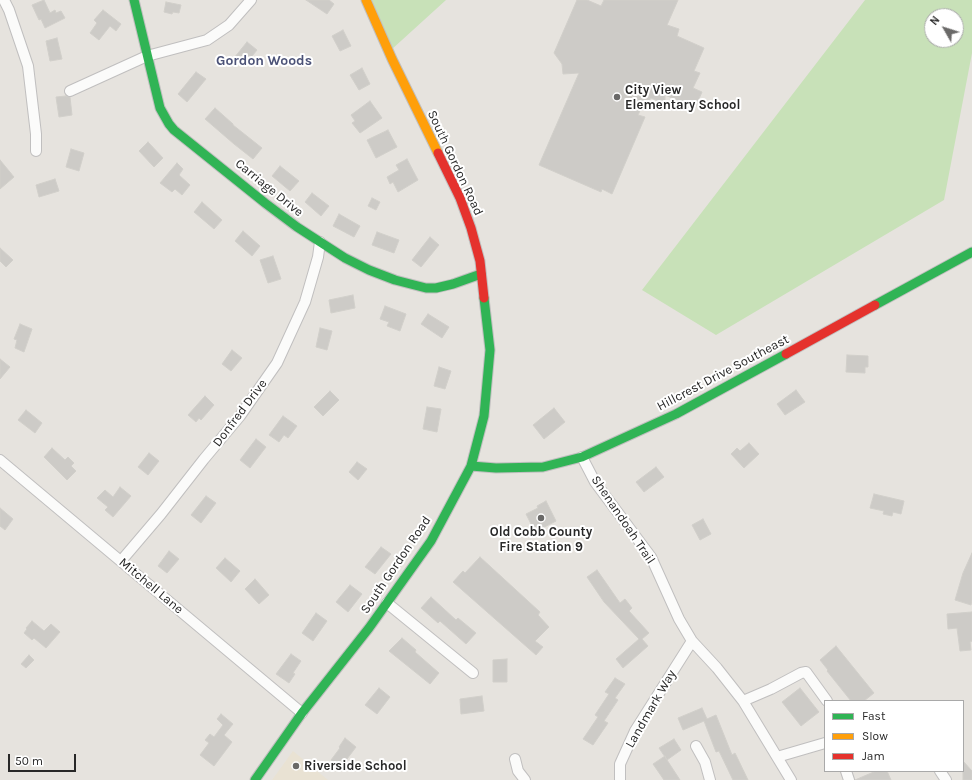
<!DOCTYPE html>
<html>
<head>
<meta charset="utf-8">
<style>
  body { margin:0 }
  #map { position:relative; width:972px; height:780px; overflow:hidden; background:#e6e3de; font-family:Karla,sans-serif }
  canvas { display:block }
  .legend { position:absolute; left:824px; top:700px; width:140px; height:72px; box-sizing:border-box; background:#fff; border:1px solid #a9a9a9; margin:0; padding:5px 7px; list-style:none; font-size:12px; color:#282828 }
  .legend li { display:flex; align-items:center; gap:8px; height:20px }
  .legend b { width:20px; border:1px solid #a9a9a9 }
  .north { position:absolute; left:924px; top:8px; width:40px; height:40px; box-sizing:border-box; background:#fff; border:1px solid #a9a9a9; border-radius:50%; rotate:309deg; font-size:11px; font-weight:700; line-height:16px; text-align:center; color:#282828 }
  .north::after { content:''; display:block; margin:auto; width:14px; height:18px; background:#6a6968; clip-path:polygon(50% 0,100% 100%,50% 72%,0 100%) }
  .scale { position:absolute; left:8px; top:754px; width:68px; height:18px; box-sizing:border-box; border:2px solid #282828; border-top:0; padding-left:5px; font-size:12px; line-height:14px; white-space:nowrap; color:#282828; -webkit-text-stroke:3px #fff; paint-order:stroke }
</style>
</head>
<body>
<div id="map">
<canvas width="972" height="780"></canvas>
<ul class="legend">
<li><b style="height:5px;background:#30b455"></b>Fast</li>
<li><b style="height:5px;background:#ff9f0a"></b>Slow</li>
<li><b style="height:5px;background:#e5322d"></b>Jam</li>
</ul>
<div class="north">N</div>
<div class="scale">50 m</div>
</div>
<script>
const context = document.querySelector('canvas').getContext('2d');
context.lineJoin = 'round';
function fillPath(path, color) { context.fillStyle = color; context.fill(path, 'evenodd'); }
const shape = rows => new Path2D(rows.map(r => 'M' + r).join(''));
function strokePath(path, color, width, dash) { context.strokeStyle = color; context.lineWidth = width; context.lineCap = dash ? 'butt' : 'round'; context.setLineDash(dash || []); context.stroke(path); }
function label(font, color, halo, rows, align = 'center') {
  context.font = font + ' Karla,sans-serif'; context.lineWidth = 4; context.setLineDash([]); context.textBaseline = 'middle'; context.strokeStyle = halo; context.fillStyle = color; for (const [text, x, y, turn = 0] of rows) {
    context.save(); context.translate(x, y); context.rotate((+turn || 0) * Math.PI / 180); context.textAlign = isNaN(turn) ? turn : align; if (halo) context.strokeText(text, 0, 0); context.fillText(text, 0, 0); context.restore();
  }
}
const education = shape([
  [293,751,328,780,272,780]
]);
const green = shape([
  [369,0,446,0,391,50],
  [865,0,972,0,972,53,944,200,716,335,642,290],
  [932,16,956,16,956,40,932,40]
]);
const building = shape([
  [44,0,50,13,55,10,56,13,61,11,65,18,45,28,41,19,39,20,32,5,44,0],
  [306,0,329,0,334,4,327,14,306,0],
  [577,0,587,0,601,6,604,0,678,0,667,25,679,29,677,36,704,48,694,71,700,73,693,88,702,92,695,108,665,95,665,104,651,98,649,101,644,102,638,115,645,117,612,194,602,189,601,192,539,165,579,73,563,74,562,64,554,53,577,0],
  [166,2,181,5,179,13,173,12,172,14,164,12,166,2],
  [103,10,121,24,116,31,110,26,99,40,90,33,97,23,94,20,103,10],
  [343,30,351,46,340,51,332,36,343,30],
  [57,38,62,59,50,61,46,41,57,38],
  [247,42,257,50,244,66,234,58,247,42],
  [362,68,370,84,359,90,350,75,362,68],
  [196,72,206,79,187,102,178,94,196,72],
  [66,96,70,97,72,115,59,117,56,97,66,96],
  [370,101,382,118,360,133,352,123,355,121,351,115,370,101],
  [215,108,233,124,233,125,262,148,253,159,234,144,205,119,215,108],
  [388,130,397,147,376,158,367,140,388,130],
  [148,142,163,158,154,167,139,151,148,142],
  [71,149,84,153,79,171,66,167,71,149],
  [407,159,418,180,398,192,393,182,390,184,387,177,399,170,396,165,407,159],
  [0,160,14,177,0,189,0,160],
  [177,163,183,169,179,175,190,185,182,195,175,189,172,192,160,183,177,163],
  [280,166,299,181,290,191,272,176,280,166],
  [55,179,59,191,39,197,36,185,55,179],
  [312,193,329,206,321,216,305,202,312,193],
  [372,198,380,202,376,210,368,206,372,198],
  [202,202,222,220,214,229,194,212,202,202],
  [339,214,360,226,354,237,333,226,339,214],
  [243,231,260,246,252,256,235,241,243,231],
  [377,232,399,240,394,253,372,245,377,232],
  [430,237,439,245,421,267,412,260,430,237],
  [0,248,13,260,6,267,0,261,0,248],
  [273,256,281,279,268,283,260,260,273,256],
  [353,295,355,308,331,313,329,300,353,295],
  [385,306,406,314,400,331,387,326,389,322,380,319,385,306],
  [428,314,449,327,442,338,421,324,428,314],
  [20,324,32,329,24,352,15,348,17,340,14,339,20,324],
  [320,328,332,331,327,350,316,347,320,328],
  [232,350,242,358,231,371,222,364,232,350],
  [847,355,868,356,868,367,865,367,865,373,846,372,847,355],
  [0,359,10,367,0,379,0,359],
  [439,367,451,371,445,389,434,386,439,367],
  [796,390,805,402,785,415,777,404,796,390],
  [330,391,339,400,323,416,314,407,330,391],
  [205,396,214,405,201,420,199,418,196,422,188,415,205,396],
  [427,407,441,409,437,432,423,429,427,407],
  [554,408,565,422,544,439,533,425,554,408],
  [26,410,42,423,35,433,18,420,26,410],
  [283,416,297,426,288,438,284,435,279,442,269,435,283,416],
  [256,439,266,447,250,468,240,460,256,439],
  [749,443,759,454,744,468,731,454,737,448,740,451,749,443],
  [52,448,65,460,68,457,74,463,71,466,76,471,67,480,44,457,52,448],
  [149,453,159,461,148,475,138,467,149,453],
  [357,462,367,469,358,480,349,472,357,462],
  [656,467,664,477,644,492,636,482,656,467],
  [120,487,131,496,113,517,105,510,108,507,97,498,105,490,113,497,120,487],
  [874,494,904,501,901,514,893,512,892,516,883,514,884,511,870,508,874,494],
  [206,496,216,503,201,523,191,515,206,496],
  [546,501,556,521,535,532,526,514,538,508,537,506,546,501],
  [0,508,13,519,5,530,0,526,0,508],
  [703,519,711,534,700,540,692,525,703,519],
  [381,547,391,554,375,574,365,567,381,547],
  [169,551,179,559,167,573,158,566,169,551],
  [972,553,972,600,971,605,955,600,963,573,972,553],
  [480,557,540,612,538,615,549,627,535,641,543,647,536,655,453,582,463,571,465,573,480,557],
  [225,558,240,571,231,582,216,568,225,558],
  [597,570,620,603,625,599,632,608,629,611,649,633,642,639,648,646,623,668,616,659,639,639,604,602,587,577,597,570],
  [255,579,269,595,259,604,245,589,255,579],
  [350,585,362,594,348,612,336,602,350,585],
  [431,597,456,620,458,618,476,633,466,644,440,621,438,623,421,608,431,597],
  [972,612,972,641,970,642,971,650,960,651,957,628,948,629,947,614,972,612],
  [316,613,327,621,313,641,302,633,316,613],
  [32,621,44,631,51,624,60,632,46,648,34,638,32,640,24,633,27,629,26,628,32,621],
  [402,638,416,650,415,652,439,673,430,684,389,651,402,638],
  [836,646,874,693,864,701,851,701,827,671,828,670,820,660,836,646],
  [291,654,301,661,293,673,295,674,289,683,276,674,291,654],
  [29,655,34,660,26,668,21,664,29,655],
  [507,659,507,682,493,682,493,660,507,659],
  [615,678,625,684,615,698,618,700,604,721,608,723,593,745,583,739,598,717,595,715,609,694,605,692,615,678],
  [379,688,390,697,377,714,365,705,379,688],
  [800,688,819,712,801,726,782,702,800,688],
  [482,696,484,711,461,714,460,699,482,696],
  [702,708,707,719,716,715,732,755,735,753,748,780,733,780,719,751,716,752,704,721,683,730,678,718,702,708],
  [221,714,233,724,224,735,232,742,214,766,200,755,209,743,205,740,210,734,214,737,223,725,217,719,221,714],
  [345,738,356,747,341,767,331,760,340,748,339,747,345,738],
  [674,739,681,750,667,760,659,748,674,739],
  [665,756,667,760,680,780,664,780,653,764,665,756],
  [963,761,972,771,972,780,963,780,963,761],
  [876,771,887,771,891,780,855,780,876,771]
]);
const street = shape([
  [4,0,9,10,28,66,36,134,36,151],
  [70,91,147,56,207,40,229,25,251,0],
  [582,457,595,482,651,557,679,619,692,641,717,668,743,701,791,780],
  [0,460,302,713],
  [121,561,161,514,204,459,240,416,277,363,305,302,318,257,320,242],
  [387,603,473,673],
  [743,701,771,689,801,673,806,672,827,701],
  [696,746,705,762,710,780],
  [777,757,825,743],
  [515,759,518,771,525,780],
  [846,771,849,780],
  [940,771,946,780],
  [620,780,620,764,635,731,692,641]
]);
const fast = shape([
  [134,0,160,108,169,124,174,130,265,203,297,227,345,258,369,270,395,280,426,288,436,288,453,284,481,274],
  [875,305,972,252],
  [471,466,496,468,543,467,582,457,676,414,786,354],
  [255,780,302,713,369,628,431,541,471,466,484,416,490,350,484,298]
]);
const slow = shape([
  [366,0,392,59,438,153]
]);
const jam = shape([
  [438,153,460,198,471,228,480,261,484,298],
  [786,354,875,305]
]);
const markers = [
  [617,97,4,"#6a6968"],
  [541,518,4,"#6a6968"],
  [296,766,4,"#6a6968"]
];
const poiNames = [
  ["City View",625,90],
  ["Elementary School",625,105],
  ["Old Cobb County",541,532,"center"],
  ["Fire Station 9",541,547,"center"],
  ["Riverside School",304,766]
];
const streetNames = [
  ["South Gordon Road",455,163,65],
  ["Carriage Drive",269,188,39],
  ["Hillcrest Drive Southeast",723,373,-28],
  ["Donfred Drive",240,413,-53],
  ["Shenandoah Trail",623,520,56],
  ["South Gordon Road",396,565,-56],
  ["Mitchell Lane",151,586,40],
  ["Landmark Way",651,709,-60]
];
const neighbourhoodNames = [
  ["Gordon Woods",264,61]
];
fillPath(education, '#e9e2d3');
fillPath(green, '#c8e1b8');
fillPath(building, '#cdcbc7');
strokePath(building, '#d1cfca', 1);
strokePath(street, '#c0bfbf', 12);
strokePath(fast, '#c0bfbf', 11);
strokePath(slow, '#c0bfbf', 11);
strokePath(jam, '#c0bfbf', 11);
strokePath(street, '#fbfbfa', 10);
strokePath(fast, '#30b455', 9);
strokePath(slow, '#ff9f0a', 9);
strokePath(jam, '#e5322d', 9);
for (const [x, y, r, color] of markers) { const dot = new Path2D(); dot.arc(x, y, r, 0, 2 * Math.PI); context.fillStyle = color; context.fill(dot); strokePath(dot, '#fff', 1.5); }
label('bold 13px', '#282828', '#fff', poiNames, 'left');
label('13px', '#282828', '#fff', streetNames);
label('bold 14px', '#4b5277', '#fff', neighbourhoodNames);
</script>
</body>
</html>
